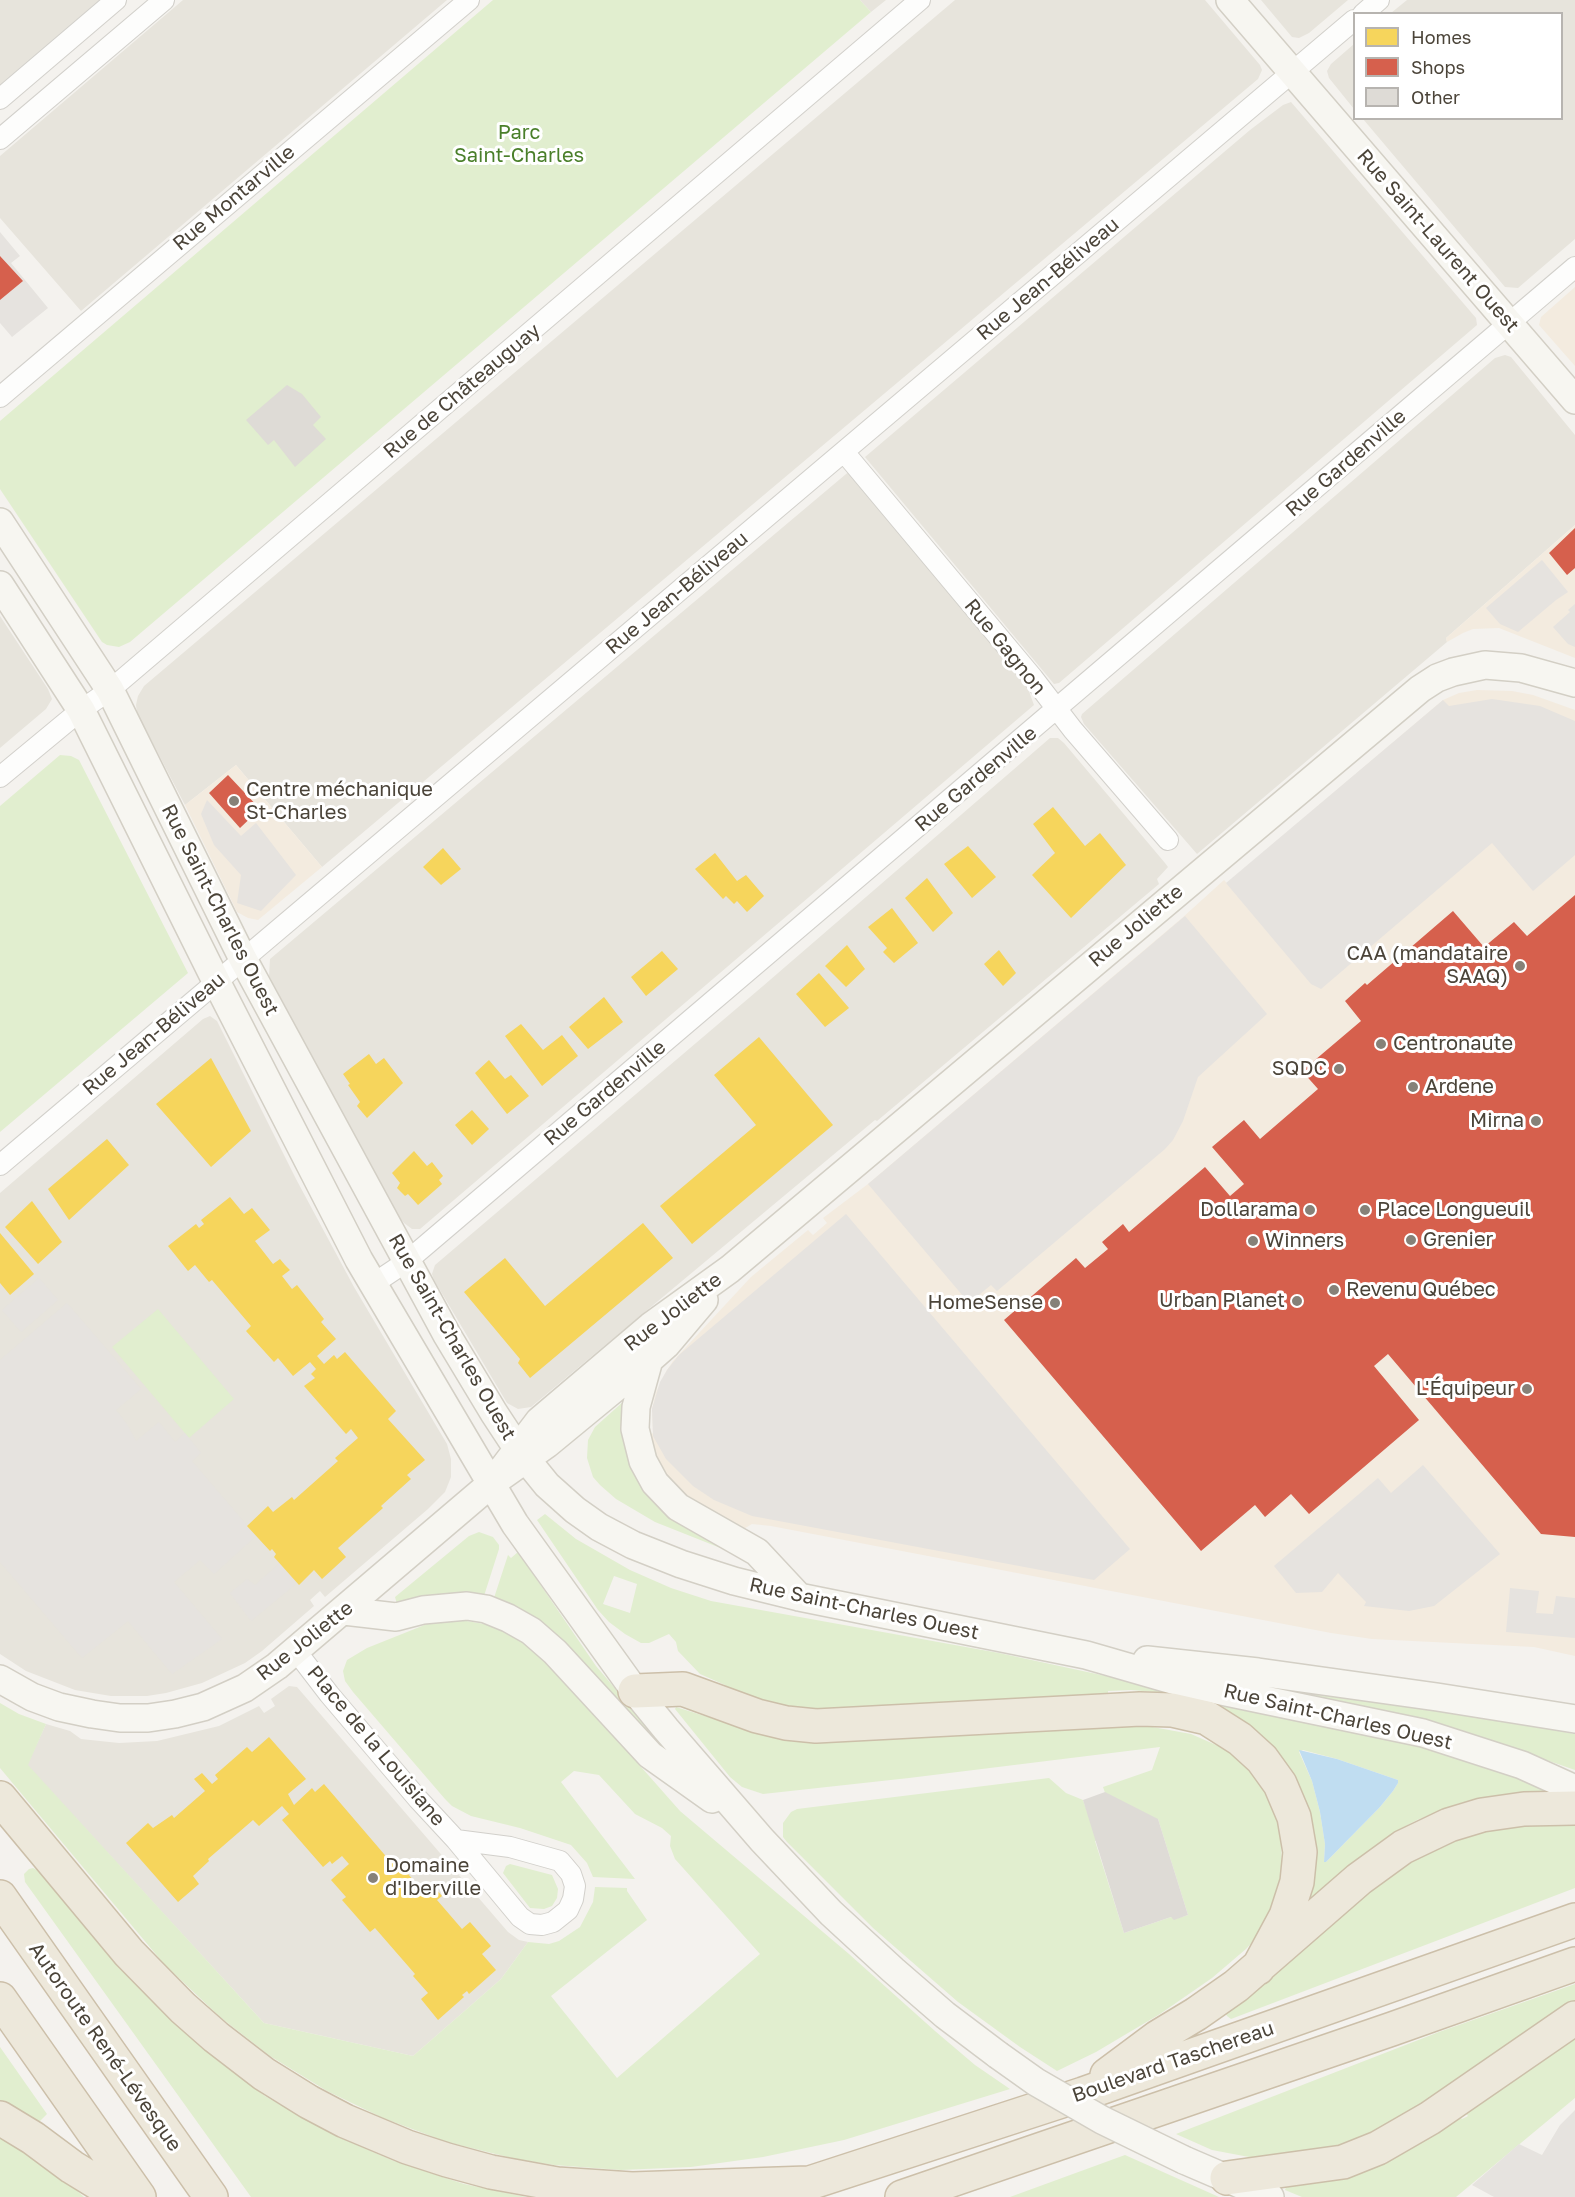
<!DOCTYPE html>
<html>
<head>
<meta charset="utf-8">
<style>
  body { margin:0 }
  #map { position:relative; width:1575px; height:2197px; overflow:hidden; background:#f4f2ee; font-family:"Golos Text",sans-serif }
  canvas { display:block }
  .legend { position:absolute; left:1353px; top:12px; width:210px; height:108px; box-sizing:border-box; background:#fff; border:2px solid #b7b4b0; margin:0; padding:8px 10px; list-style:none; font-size:18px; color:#4b4439 }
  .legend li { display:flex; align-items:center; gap:12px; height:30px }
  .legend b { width:30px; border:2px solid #b7b4b0 }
</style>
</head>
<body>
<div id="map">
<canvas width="1575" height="2197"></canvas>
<ul class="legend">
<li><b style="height:16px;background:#f6d55c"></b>Homes</li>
<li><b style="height:16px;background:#d6604d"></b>Shops</li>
<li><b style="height:16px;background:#dedbd6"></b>Other</li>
</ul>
</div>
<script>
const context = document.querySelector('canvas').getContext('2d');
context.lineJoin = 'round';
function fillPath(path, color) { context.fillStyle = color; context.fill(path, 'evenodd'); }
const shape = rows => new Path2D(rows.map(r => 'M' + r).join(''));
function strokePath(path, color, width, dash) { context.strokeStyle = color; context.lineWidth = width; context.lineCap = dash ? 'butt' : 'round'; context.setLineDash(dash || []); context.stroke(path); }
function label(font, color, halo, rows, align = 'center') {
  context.font = font + ' "Golos Text",sans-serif'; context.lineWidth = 6; context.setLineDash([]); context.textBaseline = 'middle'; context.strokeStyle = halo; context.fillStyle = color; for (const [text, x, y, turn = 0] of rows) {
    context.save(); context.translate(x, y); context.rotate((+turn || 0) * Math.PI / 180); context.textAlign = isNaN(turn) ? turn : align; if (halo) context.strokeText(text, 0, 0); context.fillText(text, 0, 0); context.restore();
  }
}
const residential = shape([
  [0,0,102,0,0,86],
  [183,0,447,0,81,311,0,218,0,156],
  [860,0,886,0,871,12],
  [955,0,1205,0,1260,65,1262,70,1258,79,322,867,236,765,185,805,137,713,136,705,138,696,144,686],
  [1261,0,1348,0,1309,33,1299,38,1292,37],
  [1407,0,1575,0,1575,239,1518,288,1505,287,1363,119,1562,118,1562,14,1391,13],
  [1354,44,1354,109,1329,78,1327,71,1331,64],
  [1291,102,1476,318,1477,325,1059,683,1054,684,865,457,1250,130,1283,105],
  [1505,355,1511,357,1575,435,1575,525,1446,638,1447,642,1197,854,1084,724,1081,717,1082,714,1495,358],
  [852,469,1027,686,1034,705,420,1229,412,1229,404,1223,395,1212,269,976,270,959],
  [0,616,48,689,52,699,46,709,0,748],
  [1050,738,1058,738,1064,743,1165,863,1168,867,1157,879,1159,884,877,1121,875,1120,531,1407,518,1409,507,1403,434,1280,432,1274,435,1265,763,986],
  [210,1016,217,1021,296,1179,354,1287,447,1444,451,1459,451,1477,445,1492,428,1509,325,1597,320,1591,310,1600,314,1606,262,1651,245,1663,202,1683,166,1693,147,1696,111,1696,75,1690,26,1671,0,1654,0,1193,203,1019],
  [289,1686,297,1687,508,1932,519,1940,528,1942,501,1979,413,2056,264,2023,27,1765,46,1724,70,1731,81,1739,119,1743,157,1741,219,1726,259,1706,264,1713,275,1706,271,1699]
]);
const commercial = shape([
  [1575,287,1575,366,1539,325,1541,317],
  [1575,525,1575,658,1499,628,1473,629,1463,633,1447,642,1446,638],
  [1477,690,1512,691,1533,695,1575,710,1575,1656,1534,1647,1372,1639,1331,1633,771,1526,752,1524,742,1530,700,1508,676,1489,658,1464,648,1436,653,1433,652,1409,656,1392,667,1370,673,1361,751,1277,808,1230,813,1235,827,1223,823,1218,868,1184,1182,918,1224,880,1227,883,1443,700,1459,693],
  [236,765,322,867,258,920,248,918,237,912,185,805]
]);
const green = shape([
  [493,0,860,0,871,12,130,642,119,647,107,645,102,642,0,489,0,421],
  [60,755,71,756,79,760,188,973,0,1132,0,806],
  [158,1309,234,1399,189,1438,112,1347],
  [624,1401,647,1494,671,1517,723,1549,655,1522,616,1499,600,1485,593,1477,587,1458,588,1440,595,1427],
  [545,1514,576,1539,630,1570,671,1588,711,1601,999,1653,1394,1738,1502,1771,1552,1790,1551,1793,1520,1793,1480,1798,1457,1804,1417,1820,1395,1832,1355,1861,1315,1902,1306,1898,1308,1822,1180,1697,1155,1692,1131,1690,1108,1691,1108,1696,803,1712,732,1693,725,1685,700,1674,678,1651,676,1642,669,1634,649,1643,641,1643,625,1634,609,1622,598,1610,537,1520],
  [614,1576,637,1584,630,1613,603,1604],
  [1303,1750,1337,1759,1398,1780,1398,1783,1393,1791,1380,1807,1326,1862,1324,1862,1325,1844,1320,1812,1312,1781,1299,1752],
  [479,1532,493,1537,499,1545,499,1549,483,1599,397,1604,395,1597,469,1536],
  [518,1552,596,1666,660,1741,654,1746,493,1601,508,1555,511,1558],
  [461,1620,490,1625,504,1630,532,1649,566,1682,680,1811,849,1954,935,2031,975,2065,1010,2089,844,2140,763,2157,691,2167,621,2170,554,2165,516,2159,447,2142,383,2118,327,2091,270,2056,220,2017,164,1964,0,1768,0,1703,19,1714,46,1724,28,1765,264,2023,413,2056,501,1979,528,1942,549,1944,559,1941,580,1927,593,1902,595,1887,627,1888,627,1891,647,1920,551,1996,617,2078,760,1954,675,1859,670,1846,671,1836,662,1828,635,1814,599,1775,574,1771,561,1782,635,1879,593,1877,587,1863,571,1845,520,1828,471,1816,452,1806,445,1799,353,1692,345,1681,343,1671,347,1660,367,1648,427,1624],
  [1297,1691,1506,1721,1575,1734,1575,1770,1454,1728,1391,1712,1293,1694],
  [676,1707,778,1739,797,1742,850,1741,1099,1724,1147,1726,1191,1734,1223,1748,1240,1760,1263,1786,1277,1815,1281,1832,1282,1877,1273,1910,1256,1938,1246,1949,1212,1978,1160,2014,1096,2052,1057,2071,1020,2047,958,2002,873,1928,787,1842,783,1837,783,1823,791,1812,797,1809,1049,1778,1066,1793,1083,1800,1088,1814,1110,1807,1103,1787,1152,1770,1160,1747,909,1778,763,1794,742,1787,730,1777,675,1709],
  [1158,1819,1188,1915,1175,1919,1171,1917,1124,1933,1095,1841],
  [1533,1822,1575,1826,1575,1888,1231,2019,1227,2016,1224,2010,1401,1862,1466,1833],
  [510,1864,552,1875,558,1889,557,1898,552,1906,544,1909,530,1908,503,1873,506,1866],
  [33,1868,37,1870,166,2015,217,2060,265,2096,338,2137,394,2161,464,2184,526,2197,251,2197,25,1882,24,1874,29,1869],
  [1575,1984,1575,2007,1427,2104,1357,2142,1274,2159,1249,2157,1212,2150,1176,2134,1439,2032],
  [1575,2032,1575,2098,1456,2197,1302,2197,1285,2190,1287,2184,1458,2115,1462,2119,1468,2116,1464,2111],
  [0,2047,47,2114,37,2124,0,2106],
  [0,2133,73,2187,84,2197,0,2197],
  [1125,2155,1219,2197,1010,2197,1103,2163]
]);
const parking = shape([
  [0,232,20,256,11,263,48,308,12,337,0,323],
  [1542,560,1568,592,1556,600,1518,632,1500,624,1486,608],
  [1575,604,1575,647,1568,644,1553,627,1570,612,1568,610],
  [1492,699,1540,706,1575,721,1575,855,1533,891,1492,843,1321,989,1311,984,1226,883,1443,700,1449,706],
  [207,800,241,836,256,823,296,875,261,911,237,903,241,875,214,845,201,814],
  [1185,916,1267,1014,1198,1077,1183,1121,1173,1140,1165,1149,997,1291,991,1285,969,1303,868,1184],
  [846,1214,1130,1549,1094,1580,752,1516,714,1500,693,1486,666,1459,653,1436,652,1409,660,1382,667,1370,679,1355],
  [39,1278,58,1300,21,1332,2,1310],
  [67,1303,141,1389,116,1410,127,1424,136,1441,159,1422,175,1442,185,1433,201,1453,192,1461,256,1536,214,1574,200,1560,174,1582,222,1639,172,1674,128,1621,82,1658,0,1562,0,1360],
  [1423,1465,1500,1554,1434,1606,1409,1611,1364,1606,1366,1602,1338,1573,1322,1592,1296,1593,1274,1566,1378,1478,1391,1493],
  [280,1563,297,1583,251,1621,230,1593,247,1579,255,1585],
  [1510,1588,1539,1591,1536,1613,1553,1614,1556,1596,1575,1598,1575,1638,1506,1632],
  [1575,2110,1575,2197,1494,2197,1472,2185,1519,2144,1542,2155,1560,2125]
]);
const water = shape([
  [1299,1750,1337,1759,1398,1780,1398,1783,1393,1791,1380,1807,1326,1862,1324,1862,1325,1844,1320,1812,1312,1781]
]);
const homes = shape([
  [1053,807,1085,846,1100,833,1126,865,1071,918,1032,875,1055,853,1033,824],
  [968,846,996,877,972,898,944,864],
  [443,848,461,869,441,885,423,867],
  [715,853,737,881,746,875,764,896,747,912,737,901,734,904,726,896,723,899,695,869],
  [927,878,953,913,933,932,905,898],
  [892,908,918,943,894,963,883,952,887,948,868,927],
  [847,945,865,969,846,987,825,966],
  [999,950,1016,973,1003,986,984,964],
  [662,951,678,969,646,996,631,977],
  [819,973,849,1008,825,1027,796,994],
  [604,997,623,1022,588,1049,569,1027],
  [521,1024,543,1050,562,1035,578,1056,542,1086,505,1036],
  [759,1037,833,1125,692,1244,660,1206,756,1125,714,1075],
  [369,1054,376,1064,384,1058,403,1083,367,1118,357,1106,360,1102,348,1085,350,1084,343,1074],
  [211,1058,251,1131,211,1167,156,1104],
  [489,1060,505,1079,511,1075,529,1096,507,1114,475,1073],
  [472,1110,489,1129,472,1145,455,1125],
  [107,1139,129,1165,69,1220,48,1189],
  [414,1151,427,1166,432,1162,443,1176,439,1180,442,1184,418,1205,408,1194,405,1196,397,1188,400,1183,392,1173],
  [230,1197,244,1214,252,1208,270,1230,255,1241,273,1264,280,1259,285,1265,290,1270,282,1276,292,1289,297,1285,324,1319,321,1322,336,1339,317,1356,324,1364,334,1355,337,1359,345,1352,396,1411,388,1419,425,1460,407,1475,411,1479,381,1506,383,1508,338,1548,346,1557,322,1579,314,1570,299,1585,274,1557,276,1554,272,1549,270,1551,247,1526,268,1506,273,1512,292,1497,294,1500,338,1461,335,1458,358,1438,351,1429,346,1434,304,1386,315,1378,311,1374,316,1369,310,1362,293,1376,278,1358,274,1362,246,1331,251,1326,212,1280,209,1282,195,1265,188,1271,168,1246,196,1224,199,1228,204,1224,201,1220],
  [32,1201,62,1242,38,1264,5,1227],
  [643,1223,673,1258,530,1378,518,1363,520,1359,464,1292,505,1258,545,1306],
  [0,1233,34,1274,10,1295,0,1283],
  [269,1737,306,1779,288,1794,294,1805,312,1788,315,1792,324,1784,390,1861,394,1857,419,1887,423,1883,430,1892,435,1888,442,1896,437,1900,462,1929,470,1922,491,1946,482,1954,496,1970,469,1994,467,1991,462,1995,464,1997,438,2020,421,1999,428,1993,413,1976,415,1974,375,1928,370,1932,342,1900,346,1897,331,1880,349,1864,342,1856,332,1864,330,1861,323,1867,282,1820,289,1814,282,1806,259,1826,253,1820,208,1859,209,1861,193,1876,199,1884,178,1902,126,1843,148,1823,153,1828,172,1815,174,1818,205,1791,194,1779,202,1773,212,1784,218,1779,215,1775,247,1747,252,1752]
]);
const shops = shape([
  [0,256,23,281,0,300],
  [1575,528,1575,568,1567,575,1549,553],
  [228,775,260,809,240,828,209,793],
  [1575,895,1575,1537,1541,1534,1388,1354,1374,1366,1419,1420,1309,1514,1291,1494,1265,1517,1255,1505,1201,1551,1004,1320,1076,1258,1085,1268,1108,1249,1102,1242,1123,1224,1129,1232,1205,1167,1230,1196,1244,1184,1212,1147,1244,1120,1260,1139,1318,1089,1302,1071,1361,1021,1345,1001,1365,983,1367,985,1453,911,1484,947,1514,922,1527,936]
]);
const building = shape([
  [287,385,302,394,321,417,313,425,326,439,295,467,274,440,268,445,246,420],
  [1105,1792,1158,1819,1188,1915,1174,1920,1171,1917,1124,1933,1083,1800]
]);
const street = shape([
  [1363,14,1379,0],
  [0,99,116,0],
  [0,139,164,0],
  [0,397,469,0],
  [844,452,1033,678,1073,730,1168,840],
  [0,777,81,710,110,690,920,0],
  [0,1165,1354,20],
  [373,1284,406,1262,1575,267],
  [296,1651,329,1694,418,1799,456,1840,520,1917,530,1924,542,1925,553,1922,568,1910,573,1899,575,1886,571,1874,560,1861,510,1847,456,1840]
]);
const secondary = shape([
  [1230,0,1575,400],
  [0,522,110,690,243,959,447,1335,494,1413,517,1448,547,1485,575,1510,599,1527,633,1545,681,1564,734,1581,799,1597,1086,1655,1183,1683,1423,1733,1522,1765,1575,1789],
  [0,585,81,710,216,981,359,1260,515,1524,635,1691,666,1729,762,1840,831,1913,893,1970,945,2015,998,2055],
  [649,1360,636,1407,635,1429,643,1461,655,1483,678,1507,757,1552,799,1597],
  [492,1483,539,1421,651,1326,730,1269,1420,689,1437,678,1453,672,1485,665,1521,668,1575,683],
  [344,1611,396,1617,423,1610,467,1606,486,1609,508,1618,531,1631,555,1652,650,1755,712,1799],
  [1147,1660,1258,1672,1437,1697,1575,1719],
  [0,1679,32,1697,59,1707,92,1714,120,1718,148,1718,175,1714,203,1707,245,1688,277,1666,492,1483,547,1444,649,1360,666,1345,704,1300],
  [1184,2160,1270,2197]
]);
const highway = shape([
  [635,1691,683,1689,757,1716,786,1723,816,1726,1140,1709,1172,1710,1207,1718,1240,1739,1262,1759,1280,1784,1294,1817,1300,1852,1297,1882,1286,1916,1258,1968],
  [0,1798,129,1953,183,2008,216,2037,264,2074,309,2102,345,2121,407,2147,447,2160,491,2172,557,2184,632,2189,808,2183],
  [0,1897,211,2197],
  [0,1999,139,2197],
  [1107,2075,1158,2037,1196,2014,1236,1986,1359,1879,1403,1847,1449,1825,1482,1815,1524,1809,1575,1808],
  [0,2118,33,2138,72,2167,121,2197],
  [1227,2178,1343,2162,1378,2148,1430,2118,1575,2018],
  [788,2190,1083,2094,1575,1920],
  [902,2197,1392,2029,1575,1964]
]);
const secondaryBridge = shape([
  [998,2055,1036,2082,1102,2120,1184,2160]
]);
const markers = [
  [234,801,6,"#868178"],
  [1520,966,6,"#868178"],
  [1381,1044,6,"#868178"],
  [1339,1069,6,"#868178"],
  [1413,1087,6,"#868178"],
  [1536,1121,6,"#868178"],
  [1310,1210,6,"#868178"],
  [1365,1210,6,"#868178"],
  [1411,1240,6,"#868178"],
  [1253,1241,6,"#868178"],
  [1334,1290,6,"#868178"],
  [1297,1301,6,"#868178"],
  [1055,1303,6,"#868178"],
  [1527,1389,6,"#868178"],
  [373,1878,6,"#868178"]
];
const parkNames = [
  ["Parc",519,133],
  ["Saint-Charles",519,156]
];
const streetNames = [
  ["Rue Montarville",234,198,-40],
  ["Rue Saint-Laurent Ouest",1438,241,49],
  ["Rue Jean-Béliveau",1048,279,-40],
  ["Rue de Châteauguay",462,391,-40],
  ["Rue Gardenville",1346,463,-41],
  ["Rue Jean-Béliveau",677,593,-40],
  ["Rue Gagnon",1005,647,51],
  ["Rue Gardenville",976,779,-40],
  ["Rue Saint-Charles Ouest",220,910,63],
  ["Rue Joliette",1136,926,-40],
  ["Rue Jean-Béliveau",154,1034,-40],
  ["Rue Gardenville",605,1093,-40],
  ["Rue Joliette",673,1312,-37],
  ["Rue Saint-Charles Ouest",452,1337,60],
  ["Rue Saint-Charles Ouest",864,1609,12],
  ["Rue Joliette",305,1641,-38],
  ["Rue Saint-Charles Ouest",1338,1717,13],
  ["Place de la Louisiane",376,1746,50],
  ["Autoroute René-Lévesque",105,2047,55],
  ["Boulevard Taschereau",1173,2062,-19]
];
const poiNames = [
  ["Centre méchanique",246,790],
  ["St-Charles",246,813],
  ["CAA (mandataire",1508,954,"right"],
  ["SAAQ)",1508,977,"right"],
  ["Centronaute",1393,1044],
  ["SQDC",1327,1069,"right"],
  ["Ardene",1425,1087],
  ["Mirna",1524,1121,"right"],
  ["Dollarama",1298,1210,"right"],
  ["Place Longueuil",1377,1210],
  ["Grenier",1423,1240],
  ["Winners",1265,1241],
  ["Revenu Québec",1346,1290],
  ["Urban Planet",1285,1301,"right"],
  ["HomeSense",1043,1303,"right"],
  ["L'Équipeur",1515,1389,"right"],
  ["Domaine",385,1866],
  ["d'Iberville",385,1889]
];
fillPath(residential, '#e7e4dc');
fillPath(commercial, '#f3ebdf');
fillPath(green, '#e1eecf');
fillPath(parking, '#e6e3df');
fillPath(water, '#c0ddf1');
fillPath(homes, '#f6d55c');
fillPath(shops, '#d6604d');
fillPath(building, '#dedbd6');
strokePath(street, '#d2d0cb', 22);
strokePath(secondary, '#d3cfc5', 30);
strokePath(highway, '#ccbfa9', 36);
strokePath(street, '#fdfdfc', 20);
strokePath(secondary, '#f7f6f1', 27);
strokePath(highway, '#ede8db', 33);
strokePath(secondaryBridge, '#d3cfc5', 30, []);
strokePath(secondaryBridge, '#f7f6f1', 27);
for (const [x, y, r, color] of markers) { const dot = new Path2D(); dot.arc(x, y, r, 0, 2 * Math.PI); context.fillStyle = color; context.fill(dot); strokePath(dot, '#fff', 2); }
label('20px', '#4a7f2a', '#fff', parkNames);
label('20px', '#4b4439', '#fff', streetNames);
label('20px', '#4b4439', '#fff', poiNames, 'left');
</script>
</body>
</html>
